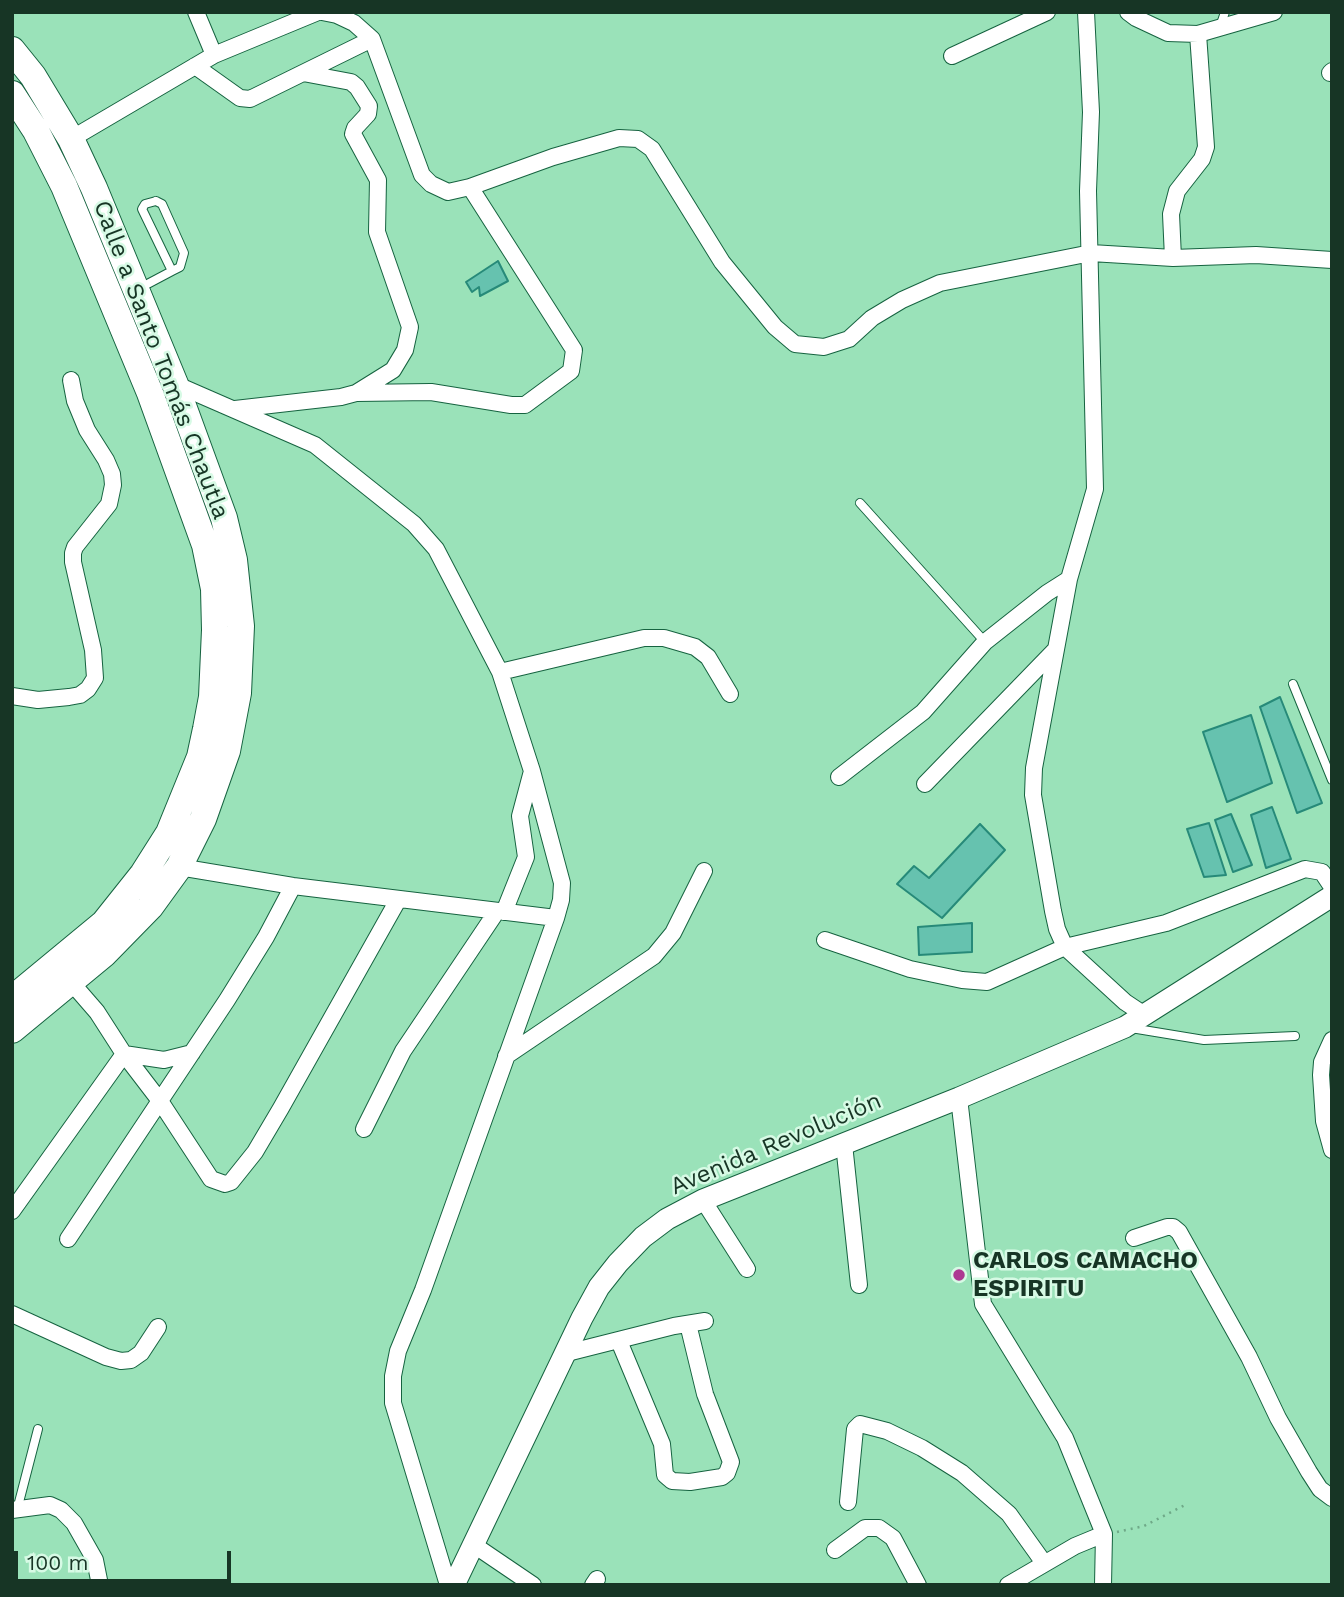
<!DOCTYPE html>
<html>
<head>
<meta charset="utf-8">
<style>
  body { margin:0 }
  #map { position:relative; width:1344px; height:1597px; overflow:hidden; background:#9ae2b9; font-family:"Work Sans",sans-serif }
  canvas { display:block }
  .frame { position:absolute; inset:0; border:14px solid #173525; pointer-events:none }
  .scale { position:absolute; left:14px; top:1551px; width:217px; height:32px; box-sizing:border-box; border:4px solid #173525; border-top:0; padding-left:9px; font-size:21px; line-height:24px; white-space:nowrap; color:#173525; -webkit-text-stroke:5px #d7fae5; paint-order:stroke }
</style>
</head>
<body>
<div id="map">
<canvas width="1344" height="1597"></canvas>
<div class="frame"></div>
<div class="scale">100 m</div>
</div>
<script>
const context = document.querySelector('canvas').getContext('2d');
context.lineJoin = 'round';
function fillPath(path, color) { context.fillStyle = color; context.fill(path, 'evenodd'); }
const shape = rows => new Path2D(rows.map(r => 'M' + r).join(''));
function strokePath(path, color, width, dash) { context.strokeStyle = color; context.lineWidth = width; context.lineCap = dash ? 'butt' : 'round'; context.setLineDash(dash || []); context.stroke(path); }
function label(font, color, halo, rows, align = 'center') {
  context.font = font + ' "Work Sans",sans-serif'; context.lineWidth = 5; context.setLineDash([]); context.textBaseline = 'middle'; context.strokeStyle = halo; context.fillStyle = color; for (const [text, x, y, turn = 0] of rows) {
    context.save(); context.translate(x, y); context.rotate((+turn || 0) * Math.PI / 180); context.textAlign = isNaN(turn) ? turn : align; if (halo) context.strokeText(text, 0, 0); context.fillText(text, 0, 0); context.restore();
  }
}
const building = shape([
  [498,261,508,281,480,296,479,287,472,292,466,282,498,261],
  [1280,697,1322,803,1297,813,1260,707,1280,697],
  [1251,715,1272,783,1227,802,1203,732,1251,715],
  [1272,807,1291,859,1266,868,1251,815,1272,807],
  [1231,814,1252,865,1233,872,1215,820,1231,814],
  [1209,823,1226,875,1204,877,1187,829,1209,823],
  [980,824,1005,850,942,918,897,884,914,866,929,878,980,824],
  [972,923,972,952,919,955,918,927,972,923]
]);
const path = shape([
  [1117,1532,1144,1526,1185,1505]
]);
const service = shape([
  [1220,27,1225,12],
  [156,201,162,204,184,253,180,267,172,271,142,209,145,204,156,201],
  [138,289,172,271],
  [860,503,985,642],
  [1293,684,1332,780],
  [1131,1028,1204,1040,1295,1036],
  [17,1510,38,1429]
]);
const minor = shape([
  [196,12,214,55],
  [322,12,337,15,354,23,372,39,422,175,431,184,448,192,470,187,574,350,571,371,525,405,511,405,431,392,356,393],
  [1086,12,1091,112,1088,191,1095,489,1069,579,1034,768,1033,795,1053,911,1057,929,1065,947,1125,1002,1143,1014],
  [1128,12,1136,18,1168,33,1198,34,1274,12],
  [952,56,1047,12],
  [195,66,240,98,250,99,372,39],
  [1330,73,1332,71],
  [71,139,214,55,318,12],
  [470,187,553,157,619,138,638,139,652,149,722,262,775,327,795,344,824,347,849,339,872,318,902,300,940,283,1091,253,1173,258,1256,255,1332,260],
  [1173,258,1171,214,1177,191,1202,159,1206,147,1198,34],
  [175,384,315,445,414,524,436,549,500,672,532,771,562,883,561,900,556,918,423,1290,398,1351,393,1376,393,1403,448,1585],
  [235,409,341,397,356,393,393,370,405,350,410,327,377,232,378,180,353,134,355,128,368,114,369,106,357,87,351,82,303,73],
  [500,672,644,638,664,638,695,647,708,657,730,694],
  [12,696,38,700,69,697,80,695,88,689,95,678,93,650,73,562,73,553,75,547,109,504,113,485,112,474,106,460,87,430,75,401,71,380],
  [839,777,923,712,985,642,1047,593,1069,579],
  [925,784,1056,649],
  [179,867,293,886,556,918],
  [504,912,526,857,520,816,532,771],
  [825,940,910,969,962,980,987,982,1065,947,1166,923,1305,869,1322,872,1332,887],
  [71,982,97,1012,124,1054,160,1101,211,1179,225,1184,231,1182,255,1152,281,1108,398,900],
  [1332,1040,1322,1062,1321,1075,1324,1121,1332,1150],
  [506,1056,654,956,673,933,704,871],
  [959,1098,983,1304,1065,1438,1104,1534,1103,1585],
  [364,1129,403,1051,497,911],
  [844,1144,859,1285],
  [703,1200,747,1269],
  [12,1211,124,1054,164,1060,192,1053],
  [1134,1238,1167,1227,1173,1227,1179,1232,1249,1357,1278,1418,1309,1472,1320,1489,1332,1498],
  [68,1239,227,1000,266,937,293,886],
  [12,1314,106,1357,121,1361,131,1360,141,1353,158,1327],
  [619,1341,662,1444,665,1475,672,1481,690,1482,722,1477,727,1473,731,1462,705,1394,688,1324],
  [563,1354,674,1326,705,1321],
  [848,1502,855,1429,860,1424,887,1431,922,1448,962,1473,1009,1514,1044,1563],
  [12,1510,50,1505,61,1510,74,1523,95,1560,100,1585],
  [474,1545,533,1585],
  [835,1550,865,1528,879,1528,893,1538,918,1585],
  [593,1585,597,1579],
  [1008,1585,1075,1546,1104,1534]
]);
const tertiary = shape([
  [454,1585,582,1318,599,1287,618,1263,643,1237,667,1219,703,1200,959,1098,1125,1027,1332,896]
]);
const primary = shape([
  [12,50,33,76,71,139,94,188,175,384,224,518,234,560,241,626,238,693,227,751,203,819,179,867,150,907,104,954,12,1030],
  [12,94,36,131,64,186,150,393,205,545,214,589,215,630,212,697,206,729,200,757,169,833,143,874,104,923,12,999]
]);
const markers = [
  [959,1275,7,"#ad3992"]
];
const streetNames = [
  ["Calle a Santo Tomás Chautla",161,360,69],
  ["Avenida Revolución",776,1144,-23]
];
const poiNames = [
  ["CARLOS CAMACHO",973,1261],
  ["ESPIRITU",973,1289]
];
fillPath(building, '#66c2af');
strokePath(building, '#278a79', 2);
strokePath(service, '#166340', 10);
strokePath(minor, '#166340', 18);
strokePath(tertiary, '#166340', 23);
strokePath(primary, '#166340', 28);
strokePath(path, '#6fa988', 2.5, [2, 5]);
strokePath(service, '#fff', 8);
strokePath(minor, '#fff', 16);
strokePath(tertiary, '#fff', 21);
strokePath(primary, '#fff', 26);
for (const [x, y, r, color] of markers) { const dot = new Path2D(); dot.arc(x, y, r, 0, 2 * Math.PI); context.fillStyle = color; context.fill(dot); strokePath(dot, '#d7fae5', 2.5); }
label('24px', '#173525', '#d7fae5', streetNames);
label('bold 24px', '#173525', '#d7fae5', poiNames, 'left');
</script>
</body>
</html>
